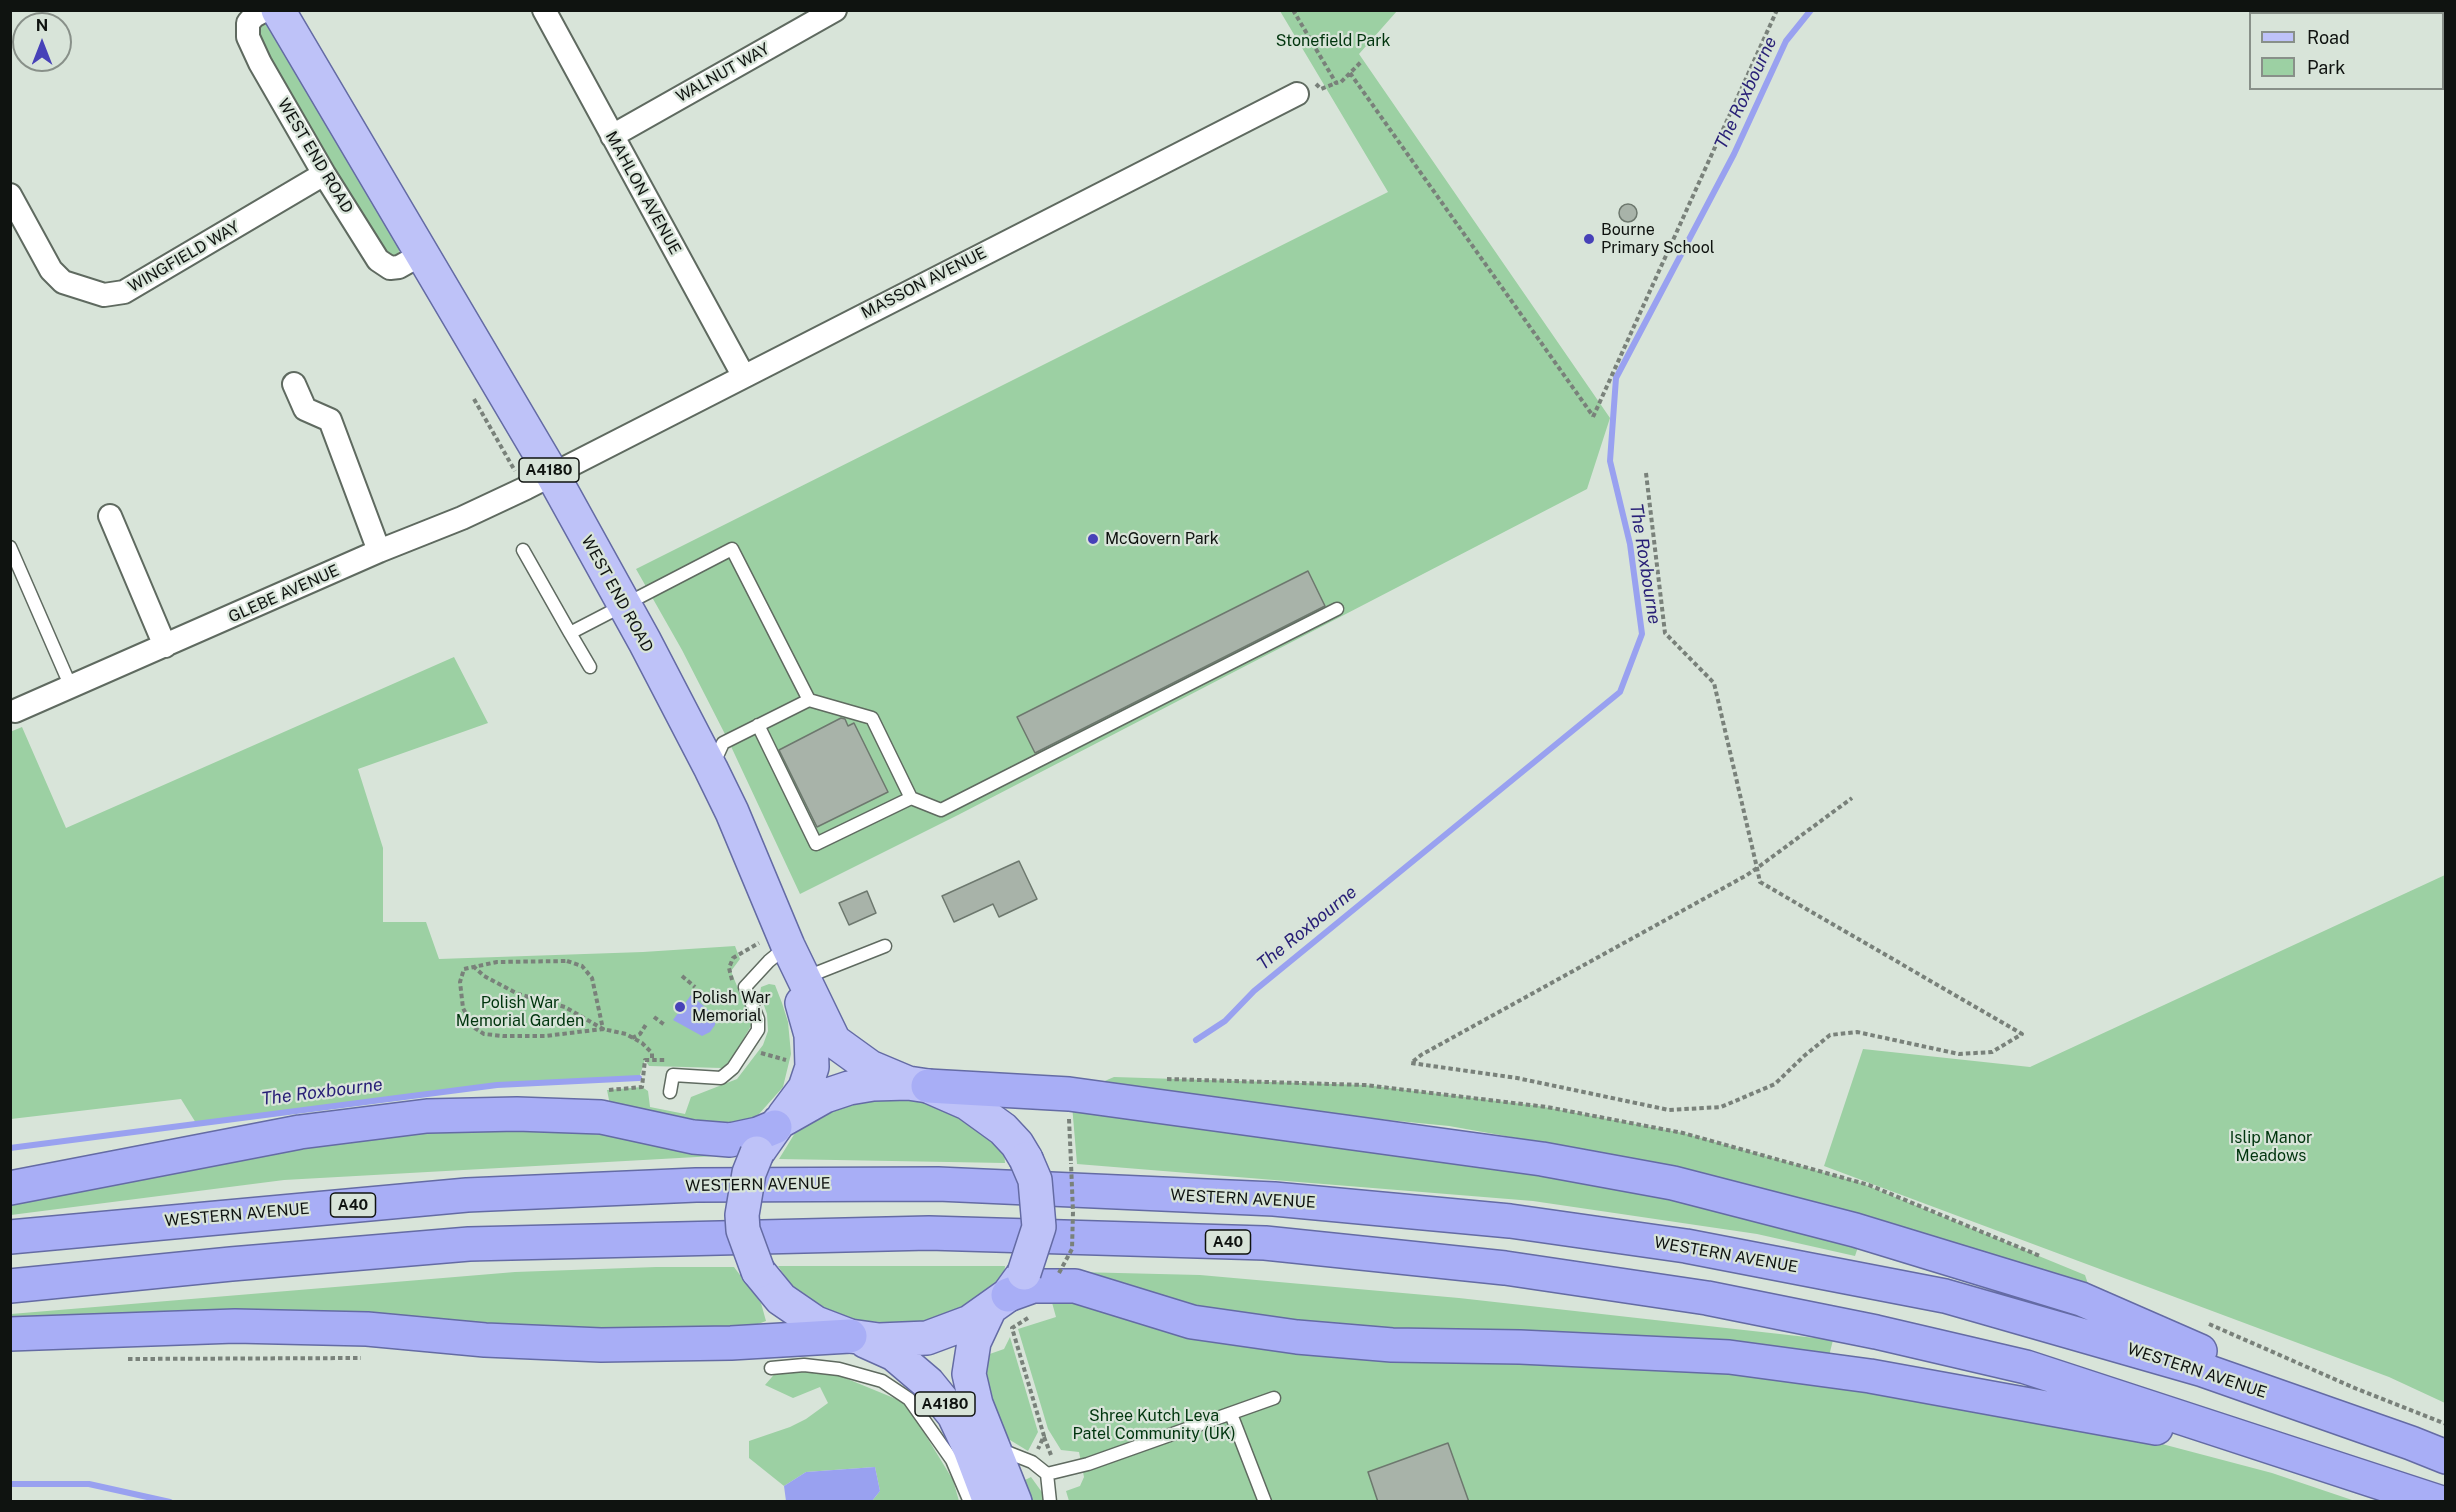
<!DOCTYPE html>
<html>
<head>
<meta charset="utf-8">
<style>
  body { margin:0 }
  #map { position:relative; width:2456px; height:1512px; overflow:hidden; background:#d8e4d9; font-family:"Public Sans",sans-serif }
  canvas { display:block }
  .frame { position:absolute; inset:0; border:12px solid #0f1310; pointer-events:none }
  .legend { position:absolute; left:2249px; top:12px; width:195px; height:78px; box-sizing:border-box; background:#d8e4d9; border:2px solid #889089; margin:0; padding:8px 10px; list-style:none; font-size:18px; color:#0f1310 }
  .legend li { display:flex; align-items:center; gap:12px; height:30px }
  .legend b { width:30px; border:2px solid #889089 }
  .north { position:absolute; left:12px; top:12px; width:60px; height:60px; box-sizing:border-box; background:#d8e4d9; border:2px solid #889089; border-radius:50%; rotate:0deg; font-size:16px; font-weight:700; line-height:24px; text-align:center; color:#0f1310 }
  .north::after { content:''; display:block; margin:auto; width:21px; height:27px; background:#4741b8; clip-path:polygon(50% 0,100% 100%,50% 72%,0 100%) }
</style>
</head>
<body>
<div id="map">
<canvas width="2456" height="1512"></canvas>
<div class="frame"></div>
<ul class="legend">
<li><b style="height:8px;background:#bec2f8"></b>Road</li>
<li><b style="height:16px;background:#9cd0a3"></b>Park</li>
</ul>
<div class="north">N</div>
</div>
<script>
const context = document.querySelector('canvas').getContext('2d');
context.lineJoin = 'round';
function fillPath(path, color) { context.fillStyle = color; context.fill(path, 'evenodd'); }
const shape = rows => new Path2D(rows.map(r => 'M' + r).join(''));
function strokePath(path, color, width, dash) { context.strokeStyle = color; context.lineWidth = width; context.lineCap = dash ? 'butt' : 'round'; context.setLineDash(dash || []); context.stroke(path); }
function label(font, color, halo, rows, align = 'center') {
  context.font = font + ' "Public Sans",sans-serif'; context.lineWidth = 4.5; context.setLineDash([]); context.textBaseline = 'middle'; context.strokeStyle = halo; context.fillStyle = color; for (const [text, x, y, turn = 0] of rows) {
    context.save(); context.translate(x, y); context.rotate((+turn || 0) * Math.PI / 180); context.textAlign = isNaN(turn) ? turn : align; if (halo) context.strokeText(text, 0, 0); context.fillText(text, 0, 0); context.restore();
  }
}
const green = shape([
  [1280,11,1397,11,1359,54,1610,418,1587,489,958,815,800,894,728,740,682,650,636,569,1388,192],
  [266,21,400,248,397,257,386,256,258,37,257,24],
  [454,657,488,723,358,769,383,848,383,922,426,922,439,959,643,952,735,946,740,959,731,971,752,1024,732,1059,722,1068,649,1066,645,1060,639,1078,497,1085,196,1123,181,1099,11,1119,10,732,22,727,66,828],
  [2445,875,2445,1403,2389,1377,1824,1166,1863,1049,2030,1067],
  [769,984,775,985,782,1003,788,1022,791,1054,783,1087,759,1114,743,1123,710,1127,610,1105,607,1090,642,1087,648,1091,650,1107,685,1114,691,1097,737,1079,763,1045,768,1031,767,1014,760,994,761,987],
  [1114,1077,1365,1085,1539,1106,1683,1133,1861,1183,2085,1275,2090,1290,1851,1211,1658,1163,1449,1126,1256,1107,1093,1086],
  [867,1096,930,1096,1004,1150,1005,1163,779,1159,795,1133,817,1115],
  [1072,1105,1514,1164,1682,1198,1859,1244,1855,1256,1757,1234,1533,1201,1077,1164],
  [453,1128,563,1131,650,1140,715,1156,284,1180,11,1215,10,1203,333,1138],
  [778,1266,1005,1266,1004,1278,965,1305,934,1320,900,1323,862,1321,830,1312,797,1293],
  [656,1267,734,1267,761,1303,766,1321,750,1327,623,1334,11,1326,11,1314,515,1272],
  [1077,1272,1200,1275,1459,1298,1833,1340,1829,1356,1358,1329,1245,1315,1147,1296],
  [1051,1299,1805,1382,2090,1425,2272,1473,2355,1501,1069,1501,1066,1491,1080,1486,1084,1477,1079,1452,1061,1450,1048,1429,1018,1329,1056,1317],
  [1010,1337,1038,1432,1028,1451,1005,1437,985,1401,984,1356,1004,1349],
  [794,1360,828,1371,906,1403,953,1480,959,1501,872,1501,880,1491,875,1467,806,1472,784,1486,749,1458,749,1441,790,1427,806,1419,828,1403,820,1387,793,1398,765,1385,778,1370],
  [1031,1477,1044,1495,1044,1501,1021,1501,1017,1484]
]);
const water = shape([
  [691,995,716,1017,715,1025,710,1032,702,1036,673,1020],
  [875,1467,880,1491,872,1501,786,1501,784,1486,806,1472]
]);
const stream = shape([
  [1196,1040,1225,1021,1254,991,1620,692,1642,634,1630,544,1610,461,1616,378,1734,154,1786,41,1811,10],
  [10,1148,497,1085,639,1078],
  [10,1484,89,1484,170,1502]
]);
const building = shape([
  '1619 213a9 9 0 1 1 18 0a9 9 0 1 1-18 0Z',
  [1308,571,1325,606,1035,753,1017,717,1308,571],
  [841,718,845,719,848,726,854,723,888,792,817,827,779,750,841,718],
  [1019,861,1037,899,999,917,993,904,954,922,942,896,1019,861],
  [867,891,876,913,849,925,839,903,867,891],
  [1448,1443,1469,1502,1378,1502,1368,1472,1448,1443]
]);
const path = shape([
  [1293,10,1336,83,1341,82,1361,62],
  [1350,73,1593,416],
  [1316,84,1321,89,1336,83],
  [474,399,515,471],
  [1593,417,1777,10],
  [1646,473,1665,633,1714,683,1757,868,1760,882,2022,1034,1992,1052,1959,1054,1857,1032,1830,1035,1804,1056,1775,1084,1721,1107,1669,1110,1517,1078,1411,1063,1421,1055,1747,875,1757,868,1852,798],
  [567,961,582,966,592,978,603,1029,545,1036,503,1036,484,1034,473,1027,463,1008,460,982,464,969,497,962,567,961],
  [473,966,484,976,518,994,565,1007,603,1029,626,1034,642,1043,652,1053,652,1060],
  [682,976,695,987],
  [732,980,729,968,733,958,759,943],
  [654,1017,666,1026],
  [632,1038,640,1034,647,1023],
  [761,1053,786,1060],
  [1167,1079,1365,1085,1547,1107,1683,1133,1869,1185,2040,1256],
  [609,1090,642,1087,645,1060,667,1060],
  [1069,1119,1071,1163],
  [1028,1318,1012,1328,1044,1436,1038,1449],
  [2209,1324,2357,1389,2446,1424],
  [128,1359,361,1358],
  [1044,1437,1051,1455]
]);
const service = shape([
  [10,547,71,687],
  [523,550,570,633,732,549,809,700,723,743,713,765],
  [570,633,590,667],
  [758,725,816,844,911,798,872,718,809,700],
  [911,798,941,810,1337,609],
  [804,978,885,946],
  [670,1092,673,1075,721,1078,733,1068,758,1030,758,1019,745,987,769,961,786,947],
  [771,1368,804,1365,839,1369,882,1381,909,1399,952,1460,970,1502],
  [1231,1414,1265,1502],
  [999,1449,1032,1462,1047,1474,1050,1502],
  [1047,1474,1088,1464,1274,1398]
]);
const minor = shape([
  [265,10,254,16,248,23,248,37,260,63,324,174,378,260,390,268,399,267,422,254],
  [544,10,743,375],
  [612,136,835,10],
  [10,195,51,270,63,282,104,295,124,292,324,174],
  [294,384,305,409,330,420,379,551],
  [110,516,165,646],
  [15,711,379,551,462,518,526,488,1297,94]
]);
const primary = shape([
  [278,10,552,474,645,642,711,769,732,812,788,946,834,1041,870,1067,908,1083],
  [784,1116,805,1088,812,1067,811,1035,802,1003],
  [758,1152,779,1122,825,1096,849,1088,873,1084,908,1083,928,1086,967,1103,1003,1129,1017,1144,1026,1159],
  [758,1271,781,1299,816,1323,850,1336,879,1340,927,1338,970,1322,1008,1295,1024,1273],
  [989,1310,974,1342,969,1374,976,1404,1015,1502],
  [865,1341,894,1354,928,1383,954,1415,970,1449,990,1502]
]);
const trunk = shape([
  [928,1086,1069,1094,1542,1159,1673,1183,1855,1230,2081,1299,2200,1351],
  [10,1188,300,1132,427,1116,517,1114,601,1117,693,1137,730,1140,758,1134,775,1127],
  [10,1237,467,1195,696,1185,938,1184,1274,1199,1510,1221,1686,1246,1945,1296,2203,1370,2411,1443,2446,1457],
  [10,1286,231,1264,469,1244,929,1233,1265,1243,1505,1268,1707,1298,1876,1332,2026,1367,2439,1502],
  [1008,1295,1033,1286,1075,1286,1192,1322,1297,1337,1392,1345,1520,1347,1729,1357,1870,1376,2156,1428],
  [10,1334,235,1326,367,1329,485,1340,601,1345,731,1343,850,1336]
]);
const pathBridge = shape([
  [1059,1273,1072,1249,1073,1212,1071,1163]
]);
const primaryBridge = shape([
  [757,1153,749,1173,742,1215,743,1230,758,1271],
  [1024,1273,1039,1227,1035,1180,1026,1159]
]);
const markers = [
  [1589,239,6,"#4741b8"],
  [1093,539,6,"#4741b8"],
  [680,1007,6,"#4741b8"]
];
const shields = [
  [549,470,60],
  [353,1205,45],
  [1228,1242,45],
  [945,1404,60]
];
const shieldNames = [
  ["A4180",549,470],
  ["A40",353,1205],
  ["A40",1228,1242],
  ["A4180",945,1404]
];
const parkNames = [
  ["Stonefield Park",1333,41],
  ["Polish War",520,1003],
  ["Memorial Garden",520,1021],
  ["Islip Manor",2271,1138],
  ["Meadows",2271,1156],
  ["Shree Kutch Leva",1154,1416],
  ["Patel Community (UK)",1154,1434]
];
const streetNames = [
  ["WALNUT WAY",723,73,-29],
  ["WEST END ROAD",315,156,59],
  ["MAHLON AVENUE",643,193,61],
  ["WINGFIELD WAY",184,257,-30],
  ["MASSON AVENUE",924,283,-27],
  ["GLEBE AVENUE",284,594,-24],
  ["WEST END ROAD",617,594,61],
  ["WESTERN AVENUE",758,1185,-1],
  ["WESTERN AVENUE",1243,1199,3],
  ["WESTERN AVENUE",237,1215,-5],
  ["WESTERN AVENUE",1726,1255,10],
  ["WESTERN AVENUE",2197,1371,18]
];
const poiNames = [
  ["Bourne",1601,230],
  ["Primary School",1601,248],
  ["McGovern Park",1105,539],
  ["Polish War",692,998],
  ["Memorial",692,1016]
];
const waterNames = [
  ["The Roxbourne",1746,93,-65],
  ["The Roxbourne",1645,564,81],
  ["The Roxbourne",1307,928,-39],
  ["The Roxbourne",322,1092,-7]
];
fillPath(green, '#9cd0a3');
fillPath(water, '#99a1f0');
strokePath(stream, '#99a1f0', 6);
fillPath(building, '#a8b3a9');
strokePath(building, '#6d786e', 1.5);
strokePath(service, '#5f6a60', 15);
strokePath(minor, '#5f6a60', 26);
strokePath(primary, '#646ba4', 36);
strokePath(trunk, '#646ba4', 36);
strokePath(path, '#79817a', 4, [4.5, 3]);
strokePath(service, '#fff', 12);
strokePath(minor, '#fff', 22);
strokePath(primary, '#bec2f8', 33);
strokePath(trunk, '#a8aef6', 33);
strokePath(primaryBridge, '#646ba4', 36, []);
strokePath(pathBridge, '#79817a', 4, [4.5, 3]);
strokePath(primaryBridge, '#bec2f8', 33);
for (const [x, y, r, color] of markers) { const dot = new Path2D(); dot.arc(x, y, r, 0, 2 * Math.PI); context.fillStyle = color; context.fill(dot); strokePath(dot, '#d8e4d9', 2); }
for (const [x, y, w] of shields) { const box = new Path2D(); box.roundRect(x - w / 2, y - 12, w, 24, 4.5); context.fillStyle = '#d8e4d9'; context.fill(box); strokePath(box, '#0f1310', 1.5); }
label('bold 15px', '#0f1310', null, shieldNames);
label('16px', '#00350e', '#d8e4d9', parkNames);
label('16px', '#0f1310', '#d8e4d9', streetNames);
label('16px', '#0f1310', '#d8e4d9', poiNames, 'left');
label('italic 18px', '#271e76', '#d8e4d9', waterNames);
</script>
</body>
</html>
